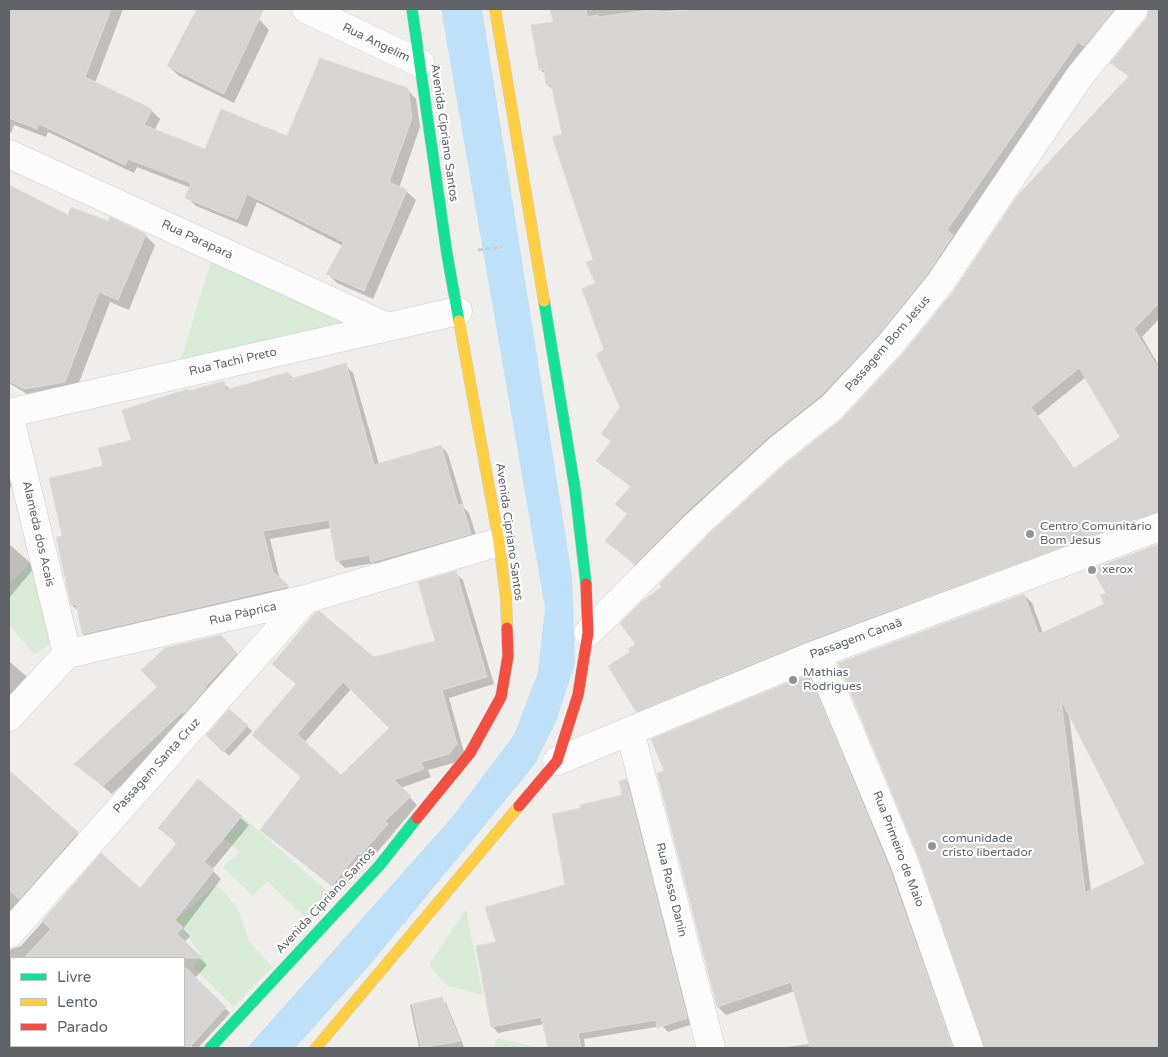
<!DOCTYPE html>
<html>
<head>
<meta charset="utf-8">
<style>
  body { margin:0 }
  #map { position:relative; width:1168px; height:1057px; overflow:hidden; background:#efeeea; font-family:"Varela Round",sans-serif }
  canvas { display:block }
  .frame { position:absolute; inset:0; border:10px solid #5f6368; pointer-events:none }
  .legend { position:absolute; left:10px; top:957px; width:175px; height:90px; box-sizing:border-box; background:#fff; border:1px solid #bfc1c3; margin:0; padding:6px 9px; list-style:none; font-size:15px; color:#5f6368 }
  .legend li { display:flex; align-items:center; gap:10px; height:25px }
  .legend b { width:25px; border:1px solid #bfc1c3 }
</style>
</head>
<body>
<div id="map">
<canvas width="1168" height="1057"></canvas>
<div class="frame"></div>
<ul class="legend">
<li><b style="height:6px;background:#16e098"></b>Livre</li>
<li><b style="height:6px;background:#ffcf43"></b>Lento</li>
<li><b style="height:6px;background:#f24e42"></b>Parado</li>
</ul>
</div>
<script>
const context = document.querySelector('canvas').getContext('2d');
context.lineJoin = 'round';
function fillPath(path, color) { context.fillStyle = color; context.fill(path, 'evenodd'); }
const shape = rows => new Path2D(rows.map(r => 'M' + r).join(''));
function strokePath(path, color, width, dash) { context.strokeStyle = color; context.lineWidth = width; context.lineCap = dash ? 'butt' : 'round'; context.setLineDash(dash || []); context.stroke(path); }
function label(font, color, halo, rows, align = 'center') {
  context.font = font + ' "Varela Round",sans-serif'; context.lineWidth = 4; context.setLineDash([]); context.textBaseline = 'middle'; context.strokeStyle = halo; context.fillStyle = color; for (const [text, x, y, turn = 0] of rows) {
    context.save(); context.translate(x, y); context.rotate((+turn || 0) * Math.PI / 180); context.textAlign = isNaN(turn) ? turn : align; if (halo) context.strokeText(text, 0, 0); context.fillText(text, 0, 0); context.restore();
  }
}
const green = shape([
  [212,258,364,325,179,366],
  [31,561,54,641,34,655,9,624,9,585],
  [242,816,328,892,306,918,267,881,253,896,223,867,240,852,224,838],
  [217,884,237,907,249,941,272,967,234,1007,193,967,201,954,175,920],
  [466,909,483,995,447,986,429,965],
  [498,1038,536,1047,536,1048,493,1048]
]);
const water = shape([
  [441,9,482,9,572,576,575,663,556,722,535,764,369,966,295,1048,247,1048,453,816,514,735,538,672,545,608]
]);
const shadow = shape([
  [9,9,123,9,95,83,151,110,160,119,155,130,206,150,288,137,407,89,416,99,420,127,399,188,406,191,416,200,373,299,337,283,328,274,343,246,257,202,247,227,196,206,187,197,191,188,137,167,134,173,48,132,46,137,14,125,11,133,9,132],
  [199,9,236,9,259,19,269,30,234,103,179,76,168,66],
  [552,9,1131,9,885,344,643,572,607,541,628,514,631,487,598,461,611,442,603,433,621,407,606,351,595,260,554,91,547,84,546,75,540,69,554,23],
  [1150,9,1159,9,1159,319,1142,337,1159,366,1159,521,645,719,637,711,632,653,664,587,844,419,902,357,1129,77,1112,63,1147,19],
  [1086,377,1121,438,1075,470,1038,416],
  [9,202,145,235,155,245,129,310,110,302,75,393,35,399,9,383],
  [345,365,353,373,379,464,441,446,448,454,464,508,469,513,478,542,381,569,374,563,345,568,337,560,331,528,270,539,280,580,295,594,91,642,83,634,78,611,72,605,63,537,104,467,189,392,223,383,231,390,288,373,294,379],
  [9,477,15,483,9,489],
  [9,544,35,567,9,598],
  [1159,545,1159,1048,985,1048,1024,595,1032,603,1043,633,1106,604,1108,593,1094,569],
  [1069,714,1148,864,1091,891],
  [455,573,463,580,494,684,449,698,464,752,457,762,428,770,431,777,401,788,417,805,369,862,366,859,340,892,270,837,302,778,261,743,374,659,437,642],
  [351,689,390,728,341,777,304,743],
  [230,645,245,663,192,719,112,794,76,764],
  [9,661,34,683,9,711],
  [808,676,816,684,897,877,957,1048,778,1048,811,1044,795,991,726,1015,718,1007,658,774,666,772],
  [247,726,252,731,229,756,208,735],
  [9,771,85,841,9,928],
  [626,780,632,787,693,1024,668,1032,662,1026,584,1039,585,1048,549,1048,544,1024,498,1033,492,1026,497,943,567,885,582,809,623,796],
  [198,781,249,825,212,870,221,879,183,929,190,936,184,943,207,965,187,987,184,984,184,958,156,958,154,956,152,958,11,958,11,1026,9,1024,9,950,21,946,102,855,140,890,177,844,159,828],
  [201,984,230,1013,198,1048,194,1048,184,1039,184,1002],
  [441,998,446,1003,464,1047,419,1048,410,1005],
  [33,1046,96,1046,99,1048,35,1048]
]);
const building = shape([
  [9,9,111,9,85,77,152,109,144,125,205,149,221,109,287,136,320,58,408,88,412,118,389,182,407,190,364,291,326,274,344,242,247,194,237,219,185,198,191,183,128,159,125,165,39,124,37,129,9,118,9,9],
  [197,9,264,9,224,94,167,66,197,9],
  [550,9,586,9,587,17,598,15,598,17,658,9,658,12,700,9,1114,9,1084,46,1078,42,947,230,953,235,927,274,877,336,821,395,768,437,686,512,635,564,605,541,627,514,615,504,631,486,596,461,611,441,601,434,620,407,596,354,604,350,582,289,595,283,586,262,593,260,552,137,562,134,551,84,546,85,544,69,539,70,531,25,553,22,550,9],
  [1149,9,1159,9,1159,303,1134,329,1159,369,1159,512,812,639,636,712,608,666,630,652,628,649,635,644,620,623,641,602,662,587,659,584,708,535,789,461,843,418,901,356,953,292,1018,195,1129,76,1110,63,1146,19,1149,9],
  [1079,368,1120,437,1073,469,1031,407,1079,368],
  [9,185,68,215,71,207,108,221,110,217,146,234,118,300,99,292,65,382,24,389,9,381,9,185],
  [346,363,374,465,441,445,458,505,462,504,471,534,371,562,369,555,336,561,329,520,263,531,273,572,289,586,82,634,76,604,71,605,56,537,62,536,49,478,103,466,98,448,131,440,122,410,188,389,188,391,224,381,226,390,288,372,290,379,346,363],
  [1159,544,1159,1048,984,1048,918,856,838,663,1024,594,1039,634,1104,604,1100,595,1106,593,1092,569,1159,544],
  [1061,700,1145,864,1085,893,1061,700],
  [456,571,487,677,442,690,457,744,449,754,421,762,424,769,394,780,411,796,385,821,388,824,360,855,358,853,332,886,260,830,301,777,252,735,296,684,272,664,315,613,319,611,374,657,435,641,418,582,456,571],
  [343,682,389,728,341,775,297,734,343,682],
  [221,635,237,653,205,687,206,688,184,713,182,712,103,786,74,764,157,687,141,670,165,648,221,635],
  [809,674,889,868,953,1048,810,1048,791,982,717,1007,657,773,664,771,651,739,809,674],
  [229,709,248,725,223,752,206,735,229,709],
  [9,770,78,832,19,899,9,890,9,770],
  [198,779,242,816,204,862,214,870,175,920,183,927,177,934,203,958,24,958,51,929,42,921,101,853,140,888,177,843,158,828,198,779],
  [626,779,687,1018,657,1028,656,1020,578,1033,581,1048,548,1048,541,1017,491,1027,476,946,496,942,485,907,565,885,552,814,581,808,580,805,622,795,619,781,626,779],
  [184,966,226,1007,189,1048,184,1048,184,966],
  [442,997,460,1041,421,1048,412,1004,442,997]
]);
const path = shape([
  [478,250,502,247]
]);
const street = shape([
  [306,9,420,63],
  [9,154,385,326],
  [9,413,458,311],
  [9,414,67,654],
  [588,633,697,524,779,449,832,407,889,346,940,283,1079,77,1134,9],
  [817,654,904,862,969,1048],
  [9,717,67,654,306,599,499,542],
  [630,731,711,1048],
  [557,761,817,654,1159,527],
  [9,934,306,599]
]);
const fast = shape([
  [412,9,447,254,459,321],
  [544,301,575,489,586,584],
  [210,1048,379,866,417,818]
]);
const slow = shape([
  [495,9,544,301],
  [459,321,499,542,506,598,507,628],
  [316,1048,519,806]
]);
const jam = shape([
  [519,806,557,761,578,695,588,633,586,584],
  [417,818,470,753,501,697,508,656,507,628]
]);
const markers = [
  [1030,534,5,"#919496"],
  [1092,570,5,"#919496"],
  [793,680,5,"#919496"],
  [932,846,5,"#919496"]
];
const streetNames = [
  ["Rua Angelim",376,43,26],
  ["Avenida Cipriano Santos",444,133,82],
  ["Rua Parapará",197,240,25],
  ["Passagem Bom Jesus",888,344,-49],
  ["Rua Tachi Preto",233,362,-13],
  ["Avenida Cipriano Santos",509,532,82],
  ["Alameda dos Acais",38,534,77],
  ["Rua Páprica",243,614,-13],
  ["Passagem Canaã",856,639,-20],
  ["Passagem Santa Cruz",157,766,-48],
  ["Rua Primeiro de Maio",898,849,69],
  ["Rua Rosso Danin",671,890,76],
  ["Avenida Cipriano Santos",326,901,-47]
];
const poiNames = [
  ["Centro Comunitário",1040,527],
  ["Bom Jesus",1040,541],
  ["xerox",1102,570],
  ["Mathias",803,673],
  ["Rodrigues",803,687],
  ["comunidade",942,839],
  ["cristo libertador",942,853]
];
fillPath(green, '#d8ebd6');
fillPath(water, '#bfe0f9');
fillPath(shadow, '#0003');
fillPath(building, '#d6d5d3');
strokePath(building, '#deddd9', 1);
strokePath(street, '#cbcccc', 29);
strokePath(fast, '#cacacb', 12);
strokePath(slow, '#cacacb', 12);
strokePath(jam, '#cacacb', 12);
strokePath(path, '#cacfcc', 3, [5, 2.5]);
strokePath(street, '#fdfcfc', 28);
strokePath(fast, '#16e098', 11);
strokePath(slow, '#ffcf43', 11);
strokePath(jam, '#f24e42', 11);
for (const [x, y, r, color] of markers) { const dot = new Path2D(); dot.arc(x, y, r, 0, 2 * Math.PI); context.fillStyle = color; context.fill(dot); strokePath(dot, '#fff', 2); }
label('12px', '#5f6368', '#fff', streetNames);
label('12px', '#5f6368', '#fff', poiNames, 'left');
</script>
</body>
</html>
